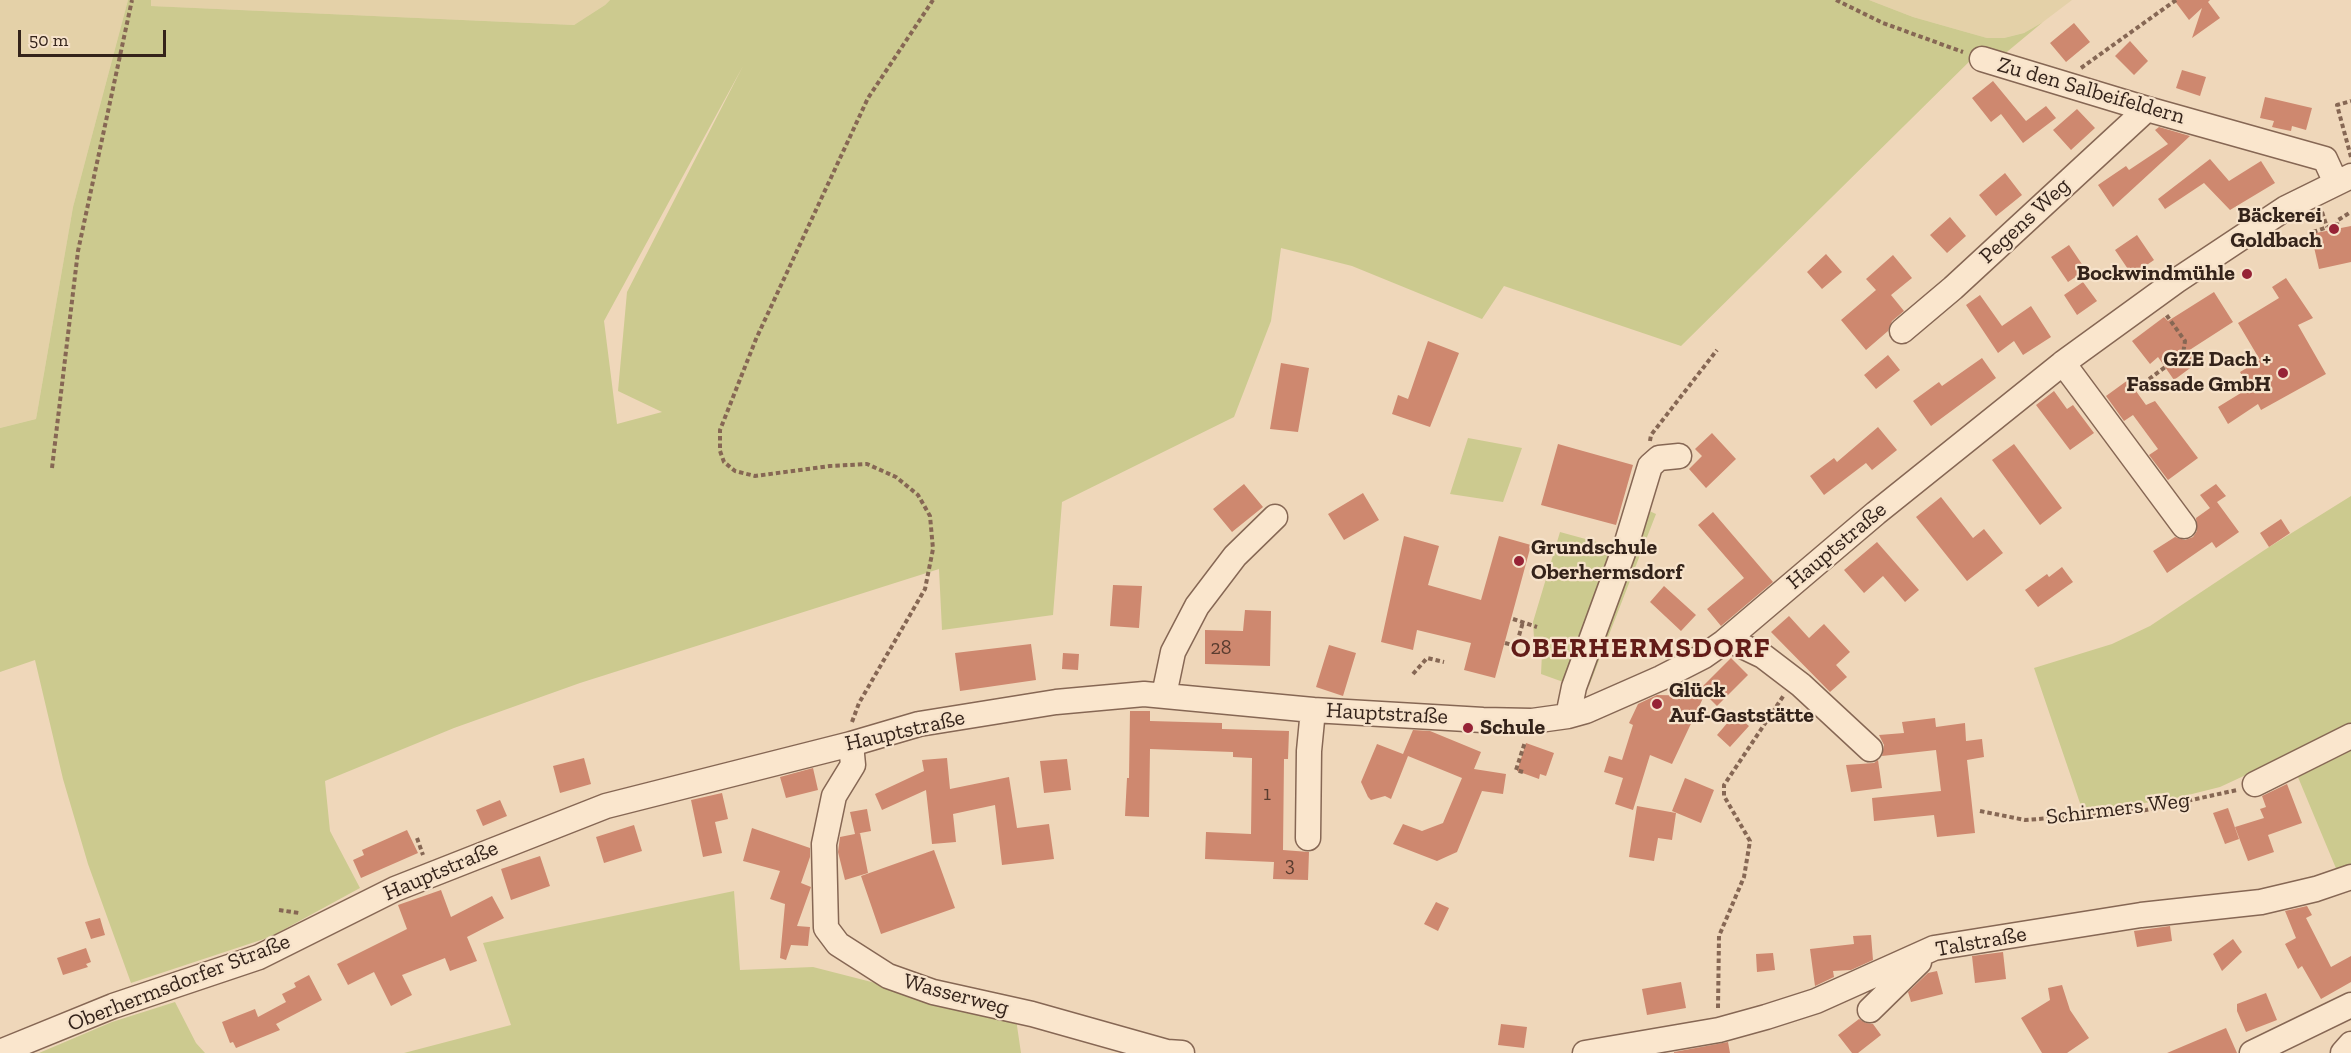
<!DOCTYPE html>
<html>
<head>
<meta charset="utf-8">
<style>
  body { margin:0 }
  #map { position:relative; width:2351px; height:1053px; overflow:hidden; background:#efd7ba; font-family:"Zilla Slab",serif }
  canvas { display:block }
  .scale { position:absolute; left:18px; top:30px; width:148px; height:27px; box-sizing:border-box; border:3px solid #34231a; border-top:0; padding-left:8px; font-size:18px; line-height:21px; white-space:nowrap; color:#34231a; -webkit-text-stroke:4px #f6e2ca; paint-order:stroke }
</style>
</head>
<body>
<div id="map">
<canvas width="2351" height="1053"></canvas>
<div class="scale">50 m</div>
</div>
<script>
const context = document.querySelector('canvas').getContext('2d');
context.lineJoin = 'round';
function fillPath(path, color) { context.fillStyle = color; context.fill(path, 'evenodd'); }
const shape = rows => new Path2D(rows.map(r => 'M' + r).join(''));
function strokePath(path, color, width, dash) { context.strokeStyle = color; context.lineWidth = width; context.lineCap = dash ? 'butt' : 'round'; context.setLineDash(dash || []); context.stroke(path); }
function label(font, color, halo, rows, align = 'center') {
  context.font = font + ' "Zilla Slab",serif'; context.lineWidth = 4.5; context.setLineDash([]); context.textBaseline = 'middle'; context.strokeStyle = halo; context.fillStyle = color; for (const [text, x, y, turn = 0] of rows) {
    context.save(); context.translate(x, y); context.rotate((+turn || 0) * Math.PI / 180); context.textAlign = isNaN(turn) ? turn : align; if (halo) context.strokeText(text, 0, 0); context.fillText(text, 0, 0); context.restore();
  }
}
const farmland = shape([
  [0,0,128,0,73,207,36,419,0,428],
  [151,0,610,0,605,5,574,25,150,6],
  [1869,0,2072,0,2043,22,2024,33,2004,38,1987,38,1913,17]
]);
const green = shape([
  [128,0,151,0,151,6,574,25,605,5,610,0,1869,0,1913,17,1987,38,2004,38,2024,33,2043,22,2002,56,1981,50,1681,346,1504,286,1482,319,1352,266,1281,248,1271,321,1234,417,1062,502,1053,615,942,630,939,569,580,683,454,728,325,781,330,831,360,888,270,937,131,983,88,864,63,779,35,660,0,672,0,428,36,419,73,207],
  [743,66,627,292,618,391,662,412,617,424,604,321],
  [1468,438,1522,448,1503,502,1450,494],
  [2351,496,2351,732,2289,755,2220,787,2164,801,2082,809,2034,668,2112,644,2150,626,2266,549],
  [1647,510,1656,514,1589,686,1581,682],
  [1560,532,1611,546,1566,683,1541,674,1542,653,1534,638,1533,622],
  [2351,739,2351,874,2340,878,2295,770],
  [734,891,740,970,813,967,1016,1019,1021,1053,404,1053,511,1025,483,943],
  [175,1002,196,1043,205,1053,39,1053,112,1022]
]);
const building = shape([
  [2174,0,2210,0,2208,2,2220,18,2192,38,2202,8,2189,20],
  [2074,23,2090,42,2066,62,2050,43],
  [2130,41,2148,61,2134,75,2115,56],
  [2182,70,2206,77,2200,96,2176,88],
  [1993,81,2026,121,2046,106,2056,118,2023,143,2001,114,1991,122,1972,98],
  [2265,97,2312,108,2306,130,2292,126,2291,131,2281,129,2272,127,2274,121,2260,118],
  [2077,109,2095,128,2071,150,2053,130],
  [2159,127,2190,136,2174,151,2172,148,2174,151,2113,207,2098,185,2126,166,2129,170,2168,144,2155,130],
  [2210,159,2229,181,2261,161,2275,183,2230,210,2204,183,2165,209,2158,199],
  [2005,173,2022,195,1996,216,1979,195],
  [1950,217,1966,236,1947,253,1930,235],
  [2351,226,2351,262,2319,269,2311,234],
  [2137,235,2154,260,2132,275,2115,250],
  [2069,245,2086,270,2068,282,2051,257],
  [1826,254,1842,272,1822,289,1807,272],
  [1893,255,1912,278,1891,295,1904,311,1892,321,1888,331,1866,350,1841,320,1876,290,1866,279],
  [2286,278,2313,318,2298,325,2326,374,2261,410,2258,404,2228,424,2218,407,2249,388,2240,372,2260,360,2238,323,2279,298,2272,287],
  [2083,282,2097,301,2077,315,2064,295],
  [2214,292,2233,322,2188,351,2197,363,2174,380,2158,357,2150,364,2132,341,2164,317,2168,321],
  [1980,295,2002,326,2031,306,2051,337,2023,355,2014,341,1998,353,1966,305],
  [1428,341,1459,353,1430,427,1392,414,1398,395,1408,399],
  [1888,355,1900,370,1876,389,1864,375],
  [1982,358,1996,378,1931,426,1913,401,1939,382,1942,386],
  [1281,363,1309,368,1298,432,1270,429],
  [2128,380,2146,405,2155,401,2198,458,2168,480,2149,455,2158,449,2133,415,2124,421,2106,396],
  [2054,391,2067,409,2073,405,2094,433,2070,450,2036,405],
  [1878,427,1897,450,1872,470,1866,463,1824,495,1810,476,1834,458,1837,462],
  [1712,433,1736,459,1706,488,1689,469,1702,456,1695,449],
  [1558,444,1633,465,1616,525,1541,505],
  [2014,444,2062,508,2040,525,1992,460],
  [1244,484,1263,507,1232,532,1213,509],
  [2216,484,2226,496,2217,502,2239,532,2216,548,2212,542,2167,573,2153,551,2175,537,2185,540,2193,537,2197,531,2196,518,2210,508,2200,495],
  [1363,493,1379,520,1344,540,1328,514],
  [1941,497,1973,538,1984,529,2003,553,1967,581,1916,517],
  [1713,512,1773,582,1721,626,1707,609,1744,578,1698,525],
  [2281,519,2290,533,2269,547,2260,533],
  [1404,536,1439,546,1428,585,1481,600,1499,536,1531,545,1495,678,1464,670,1471,643,1417,630,1413,650,1381,642],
  [1877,542,1919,590,1905,602,1883,576,1864,593,1844,570],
  [2062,567,2073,582,2038,607,2025,590,2047,574,2049,577],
  [1113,585,1142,586,1139,628,1110,626],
  [1664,586,1696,615,1681,631,1650,602],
  [1245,610,1271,611,1270,666,1205,664,1205,630,1243,631],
  [1789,616,1809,638,1824,624,1850,652,1836,665,1847,677,1830,692,1771,632],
  [1031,644,1036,680,960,691,955,653],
  [1329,645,1356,653,1343,696,1316,687],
  [1063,653,1079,654,1078,670,1062,669],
  [1731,658,1748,675,1717,706,1700,689],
  [1657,695,1704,696,1672,764,1650,755,1633,810,1615,804,1623,778,1604,772,1609,756,1622,760,1633,725,1629,723,1638,704],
  [1130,711,1150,711,1150,721,1222,723,1222,729,1289,731,1288,759,1284,759,1283,850,1309,852,1308,880,1273,879,1274,862,1205,859,1206,832,1251,834,1252,758,1233,757,1233,752,1150,749,1149,817,1125,816,1127,778,1129,778],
  [1735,714,1749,726,1730,747,1717,735],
  [1935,718,1936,727,1965,723,1966,741,1982,739,1984,757,1967,760,1975,833,1937,837,1934,815,1874,821,1872,798,1941,791,1936,750,1882,756,1884,745,1879,735,1904,733,1902,722],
  [1413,730,1430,731,1481,752,1474,769,1506,774,1503,794,1482,791,1457,852,1437,861,1393,844,1403,824,1422,831,1443,823,1462,778,1408,756,1391,799,1385,796,1371,800,1368,797,1361,782,1377,744,1403,754],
  [1526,743,1554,753,1546,776,1540,774,1539,779,1517,771],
  [584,758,591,784,560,793,553,766],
  [947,758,950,789,1009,777,1017,828,1049,824,1054,859,1002,865,995,805,953,814,956,842,932,844,926,790,882,810,875,794,924,771,922,760],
  [1067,759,1071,790,1044,793,1040,761],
  [1878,760,1882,788,1851,792,1846,765,1874,763],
  [813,768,818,790,786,798,780,777],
  [1685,778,1714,790,1701,823,1672,811],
  [2287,784,2302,823,2268,835,2274,852,2248,861,2235,827,2264,818,2260,809,2266,807,2262,796],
  [722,793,728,819,715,822,722,853,703,857,691,800],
  [500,800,507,816,483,826,476,810],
  [1637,806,1676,813,1672,840,1658,838,1654,861,1629,857],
  [2228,808,2239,839,2225,844,2213,813],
  [867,809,871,831,855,834,850,812],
  [634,825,642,851,604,863,596,837],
  [752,828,810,848,810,857,801,883,811,887,797,926,810,927,808,946,791,945,786,960,780,958,785,904,770,899,780,871,743,861],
  [407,830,418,853,361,878,353,860,364,855,362,850],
  [860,833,868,873,845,880,838,852,840,837],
  [934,850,955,908,881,934,861,876],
  [540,856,550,886,511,900,501,869],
  [441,890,451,917,492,896,504,918,467,937,477,961,450,971,445,958,402,975,412,995,391,1006,374,972,348,985,337,964,407,929,398,905],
  [1436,902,1449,908,1438,931,1424,924],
  [2307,906,2312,915,2306,918,2331,967,2351,956,2351,982,2321,999,2302,966,2298,969,2285,944,2296,938,2285,911],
  [100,918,105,935,91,939,85,922],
  [2170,926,2172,941,2137,947,2134,931],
  [1871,935,1873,960,1851,970,1833,971,1834,977,1815,986,1810,949,1854,944,1853,936],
  [2233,939,2242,952,2222,971,2213,954],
  [86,948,91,962,86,964,88,967,63,975,57,958],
  [2003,952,2006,979,1975,983,1972,956],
  [1773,953,1775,970,1757,972,1756,954],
  [1937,971,1943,994,1911,1002,1908,992,1928,973],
  [309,975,322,1000,276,1024,280,1030,236,1048,233,1042,230,1043,222,1022,255,1009,258,1017,286,1002,282,994,296,987,294,983],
  [1681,982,1686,1008,1647,1015,1642,989],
  [2062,985,2070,1010,2089,1038,2067,1053,2042,1053,2021,1018,2050,1000,2048,988],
  [2266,993,2277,1020,2246,1032,2237,1011,2237,1004],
  [1859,1019,1866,1023,1873,1024,1881,1035,1858,1053,1852,1053,1838,1035],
  [1501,1024,1527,1027,1524,1048,1498,1045],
  [2226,1028,2237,1053,2167,1053],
  [1728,1042,1730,1053,1674,1053,1674,1052]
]);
const path = shape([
  [1836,0,1883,23,1963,52],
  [2081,68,2176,0],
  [2351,157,2337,105,2351,101],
  [2322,212,2327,227],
  [2313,232,2337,224,2338,220,2351,212],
  [2149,379,2183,354,2185,341,2165,313],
  [1650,441,1651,435,1717,350],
  [52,468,78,251,132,0],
  [1513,619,1537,627],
  [1505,643,1516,646,1523,622],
  [1413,674,1427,658,1444,662],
  [852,722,859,703,925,589,933,549,930,516,918,495,896,477,867,464,830,466,755,476,735,471,724,462,720,451,720,430,756,339,868,98,933,0],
  [1523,772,1516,770,1525,742],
  [1980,811,2025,820,2105,814,2146,810,2237,790],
  [417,838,423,855],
  [279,910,299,913],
  [1718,1008,1719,936,1744,877,1750,841,1724,796,1724,785,1784,695]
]);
const minor = shape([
  [1982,59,2147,109,2325,159,2336,183],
  [1902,331,1953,288,2147,109],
  [2063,363,2184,526],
  [1733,635,1738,644,1763,656,1801,685,1870,749],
  [1164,695,1173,652,1197,606,1235,556,1275,517],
  [1568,716,1574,687,1627,542,1650,466,1659,458,1679,456],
  [851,744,853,765,834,796,824,844,826,928,838,944,888,976,933,992,1032,1014,1167,1052,1182,1053],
  [2255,784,2351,736],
  [1308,838,1309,751,1313,710],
  [1870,1010,1919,962],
  [0,1052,113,1006,259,957,395,889,606,806,851,744,919,724,1056,702,1144,694,1313,710,1483,720,1532,721,1568,716,1586,711,1661,678,1704,656,1724,642,1876,513,2063,363,2176,281,2286,208,2351,176],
  [1585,1053,1719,1030,1766,1017,1816,1001,1934,948,2141,915,2261,902,2316,889,2351,877],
  [2252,1053,2351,1005],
  [2343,1053,2351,1044]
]);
const markers = [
  [2334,229,6,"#962336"],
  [2247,274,6,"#962336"],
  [2283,373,6,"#962336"],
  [1519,561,6,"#962336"],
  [1657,704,6,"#962336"],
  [1468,728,6,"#962336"]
];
const numberNames = [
  ["28",1221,648],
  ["1",1267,794],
  ["3",1290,865]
];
const streetNames = [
  ["Zu den Salbeifeldern",2091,91,16],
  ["Pegens Weg",2025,221,-43],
  ["Hauptstraße",1837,546,-40],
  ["Hauptstraße",1387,714,3],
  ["Hauptstraße",905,731,-13],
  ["Schirmers Weg",2118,809,-7],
  ["Hauptstraße",441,871,-23],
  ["Talstraße",1981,942,-10],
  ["Oberhermsdorfer Straße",179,983,-21],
  ["Wasserweg",956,995,15]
];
const poiNames = [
  ["Bäckerei",2322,216],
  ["Goldbach",2322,241],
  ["Bockwindmühle",2235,274],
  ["GZE Dach +",2271,360],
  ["Fassade GmbH",2271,385],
  ["Grundschule",1531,548,"left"],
  ["Oberhermsdorf",1531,573,"left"],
  ["Glück",1669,691,"left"],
  ["Auf-Gaststätte",1669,716,"left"],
  ["Schule",1480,728,"left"]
];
const districtNames = [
  ["OBERHERMSDORF",1641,649]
];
fillPath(farmland, '#e4d1a8');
fillPath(green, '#ccca8f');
fillPath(building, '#ce886f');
strokePath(minor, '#866754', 27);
strokePath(path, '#866754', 4, [4.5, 3]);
strokePath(minor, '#fae6cd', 24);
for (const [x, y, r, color] of markers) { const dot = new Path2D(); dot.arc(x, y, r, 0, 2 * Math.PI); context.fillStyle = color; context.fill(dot); strokePath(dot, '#f6e2ca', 2); }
label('20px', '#5a3c2f', null, numberNames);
label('22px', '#34231a', '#f6e2ca', streetNames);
label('bold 22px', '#34231a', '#f6e2ca', poiNames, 'right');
context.letterSpacing = '1.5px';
label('bold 28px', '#621c18', '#f6e2ca', districtNames);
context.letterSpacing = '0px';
</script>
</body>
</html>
